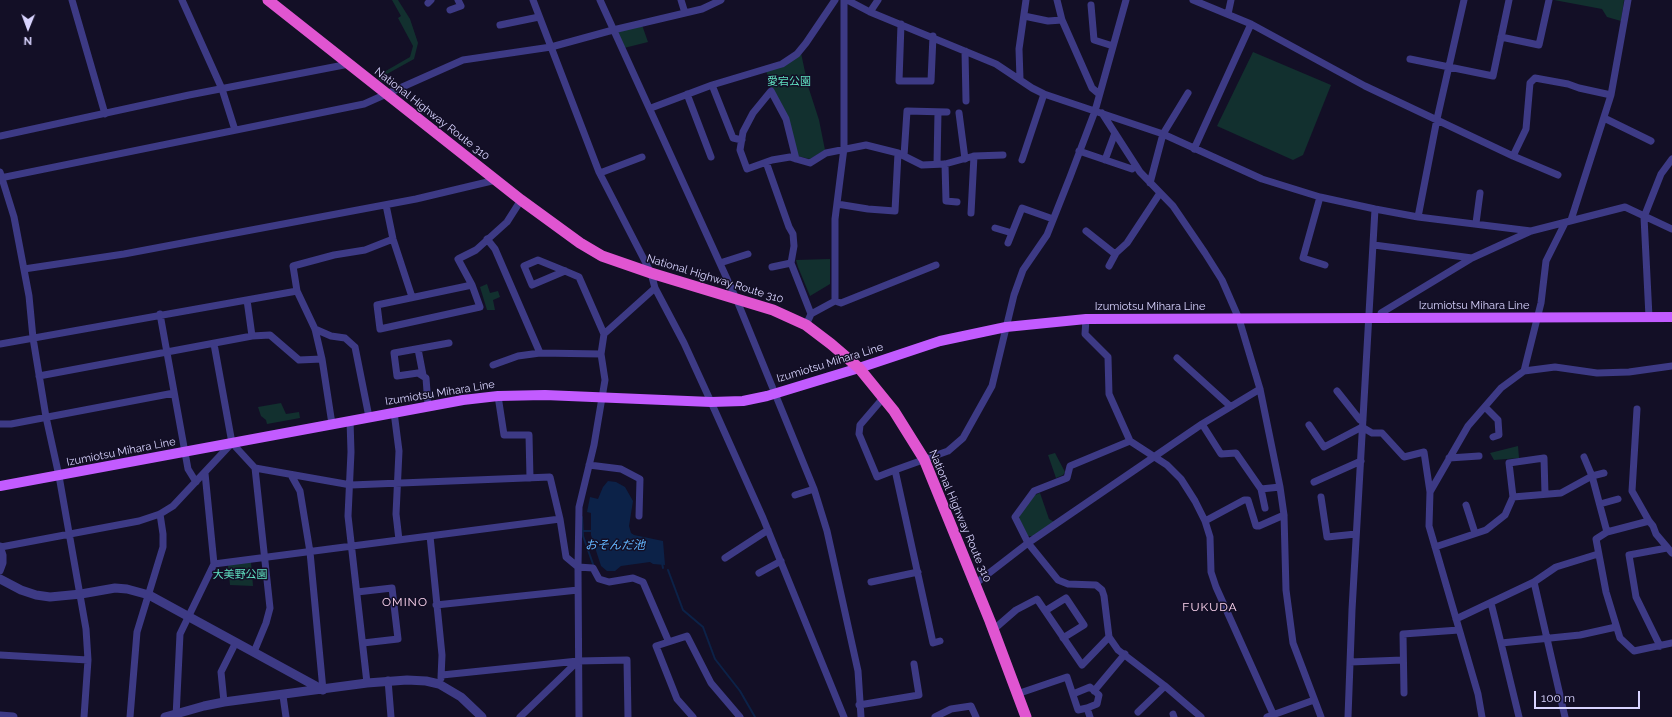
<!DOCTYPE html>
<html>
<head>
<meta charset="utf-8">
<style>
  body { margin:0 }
  #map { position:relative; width:1672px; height:717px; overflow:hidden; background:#130f26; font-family:Raleway,sans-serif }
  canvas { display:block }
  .north { position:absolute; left:8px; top:8px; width:40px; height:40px; -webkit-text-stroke:3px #130f26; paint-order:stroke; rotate:181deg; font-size:11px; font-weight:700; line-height:16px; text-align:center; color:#d9d4ff }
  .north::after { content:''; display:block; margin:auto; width:14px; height:18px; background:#d9d4ff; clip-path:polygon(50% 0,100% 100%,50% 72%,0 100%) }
  .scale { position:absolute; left:1534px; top:691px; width:106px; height:18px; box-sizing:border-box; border:2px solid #d9d4ff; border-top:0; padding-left:5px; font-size:12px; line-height:14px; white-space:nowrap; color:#d9d4ff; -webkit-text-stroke:3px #130f26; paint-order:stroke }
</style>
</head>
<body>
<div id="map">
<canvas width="1672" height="717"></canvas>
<div class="north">N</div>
<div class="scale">100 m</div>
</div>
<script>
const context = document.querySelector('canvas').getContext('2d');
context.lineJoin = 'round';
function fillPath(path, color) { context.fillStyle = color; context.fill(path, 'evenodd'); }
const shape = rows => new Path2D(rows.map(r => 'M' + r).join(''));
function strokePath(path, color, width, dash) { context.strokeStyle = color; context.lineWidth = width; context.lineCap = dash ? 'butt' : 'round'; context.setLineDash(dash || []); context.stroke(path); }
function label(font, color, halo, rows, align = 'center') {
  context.font = font + ' Raleway,"Noto Sans JP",sans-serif'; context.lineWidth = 3; context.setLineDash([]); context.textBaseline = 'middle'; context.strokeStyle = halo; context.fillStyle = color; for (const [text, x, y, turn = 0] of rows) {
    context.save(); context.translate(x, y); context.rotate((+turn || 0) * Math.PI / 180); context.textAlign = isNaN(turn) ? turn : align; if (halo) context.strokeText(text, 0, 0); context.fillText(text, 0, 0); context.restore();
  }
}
const green = shape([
  [392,0,398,0,410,19,418,43,414,59,387,74,382,82,378,79,384,72,410,57,413,46,398,18,401,16],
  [1554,0,1624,0,1621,21,1607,17,1602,9],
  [642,25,648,42,624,48,618,33,619,31],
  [1253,52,1331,85,1303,155,1293,160,1217,126],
  [801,53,808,86,819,120,825,150,810,159,797,156,766,71],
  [830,259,830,284,810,296,798,267,796,260],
  [487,284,490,293,498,291,500,297,493,300,495,310,487,310,480,287],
  [281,403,286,414,299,412,300,418,267,424,266,420,261,416,258,407],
  [1518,446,1519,458,1494,460,1490,453],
  [1055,453,1065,472,1063,475,1056,478,1048,455],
  [1040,493,1049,519,1054,522,1033,536,1027,536,1019,519,1020,514,1035,495],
  [251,562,253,586,230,585,228,565]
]);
const water = shape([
  [608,481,616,482,625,487,633,501,629,526,631,533,634,535,663,541,665,565,653,564,650,562,621,566,615,571,607,571,601,566,591,535,591,513,587,512,590,497,598,499,603,487]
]);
const stream = shape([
  [582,517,583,536,593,564],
  [583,531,594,531],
  [662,563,663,568],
  [668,570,683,610,703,627,715,659,740,691,755,717]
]);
const minor = shape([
  [72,0,105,114],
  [182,0,222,89,235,130],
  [533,0,599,172,651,273,655,288,684,343,711,402,763,518,844,717],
  [600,0,738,303,814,489,827,531,858,671,861,717],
  [681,0,685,13],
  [847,0,870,12,996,64,1032,88,1044,94,1163,134,1262,179,1320,197,1375,209,1418,217,1531,231],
  [1057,0,1062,20,1092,88,1099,94],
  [1193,0,1251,24,1365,86,1513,156,1558,175],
  [428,3,431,0],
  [1091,5,1094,40,1113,46],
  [450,10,461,6,458,0],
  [870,12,878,0],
  [1228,14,1231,0],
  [1024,16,1048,21,1062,20],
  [901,24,899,81,931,81,933,36],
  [500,25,539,17],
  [1501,37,1539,45,1549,0],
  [965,51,966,101],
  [1410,59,1493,76,1509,0],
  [1020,79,1019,49,1026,0],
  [712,85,733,138,742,140],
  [687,94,711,157],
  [651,108,712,85,782,64,797,54,806,43,835,0],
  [959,113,965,159],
  [1102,113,1140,172,1173,206,1205,253,1222,280,1239,319,1260,389,1280,487,1284,515,1286,590,1293,643,1321,717],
  [1604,118,1651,141],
  [0,136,189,95,349,64],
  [1194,149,1251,24],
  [1079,151,1132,169],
  [904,156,907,111,947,112],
  [1513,156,1526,129,1530,83,1535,78,1568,84,1579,88,1611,95],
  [796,159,786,119,771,91,753,113,743,132,740,150,747,169,772,160,790,157,796,159,810,163,826,153,866,145,898,153,922,165,945,164,974,156,1003,155],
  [1022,160,1044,94],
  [1105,160,1115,133],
  [766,162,789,227,793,234,794,246,791,263,811,314],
  [937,164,938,112],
  [945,164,946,201,957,202],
  [0,172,14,217,29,296,33,338,46,417,59,476,86,629,88,660,84,717],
  [600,173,642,157],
  [0,178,364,104,463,60,551,47,613,30,702,9,721,0],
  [1150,183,1163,134,1188,93],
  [1320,197,1303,258,1325,265],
  [837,204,868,209,895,211,898,153],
  [386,205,393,239,412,297],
  [971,213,974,156],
  [1418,217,1437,119,1464,0],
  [1571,220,1611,95,1628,0],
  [1476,223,1480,193],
  [995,228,1012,233],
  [1086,231,1115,254],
  [487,239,495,249,540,353],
  [1008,243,1022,208,1053,219],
  [1374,245,1472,258],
  [720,263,748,254],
  [1109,266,1116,253,1127,243,1160,193],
  [772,267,791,263],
  [24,269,124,254,416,199,496,180],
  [565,271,532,285,524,266,538,260,565,271,579,277,604,334],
  [472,285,377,305,380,329,480,307,472,285,458,259,476,250,507,222,521,200],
  [655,288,604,334,601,354,605,380,594,445,579,507,578,567,593,568,599,579,609,582,633,578,643,582,668,640],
  [247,300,252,336],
  [835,301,841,303,936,265],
  [160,314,188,469,196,482],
  [1649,317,1644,217,1661,174,1672,159],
  [1086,319,1085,334,1108,357,1109,394,1130,441,1167,465,1181,479,1195,501,1205,521,1210,537,1211,572,1216,587,1274,716],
  [1381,319,1381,313,1472,258,1531,231,1625,207,1672,229],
  [806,325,811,314,835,301,835,219,844,148,844,0],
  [315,329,331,336,345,338,355,347,369,417],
  [0,344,297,291],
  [214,344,232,443,255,468,351,485,550,477,560,519,566,557,578,567,579,717],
  [418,349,423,375],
  [1177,358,1230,406],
  [493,365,518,356,540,353,601,354],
  [1524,371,1541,303,1546,261,1565,223],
  [39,376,252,336,270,335,299,360,322,359],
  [1337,391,1360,420,1363,420],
  [498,396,504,435,529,435,530,478],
  [884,397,860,425,859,434,877,477,895,470],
  [428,405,426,378,418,373,397,376,394,353,449,343],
  [1485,407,1498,420,1499,435,1493,437],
  [1637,409,1632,491,1649,521,1607,532,1596,539,1606,592,1620,638,1634,651,1672,643],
  [394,412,399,451,396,514,399,540],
  [350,420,351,452,348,516,367,683],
  [0,424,11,424,174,393],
  [332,424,322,359,315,329,297,291,293,266,334,255,365,250,393,239],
  [1202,424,1221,454,1236,453,1261,489,1265,508],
  [1309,425,1324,447,1362,427,1372,433,1382,433,1404,457,1424,452,1430,492],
  [1130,441,1070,466,1067,478,1034,491,1015,517,1028,543,1058,580,1068,584,1096,585,1102,590,1104,596,1109,637,1118,650,1165,686,1201,717],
  [1584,457,1592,476,1604,473],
  [1449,458,1479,456],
  [589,465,621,469,640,479,639,516],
  [205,473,214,564],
  [291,475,300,491,310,552,323,690],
  [1314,482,1361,461],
  [1261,489,1280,487],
  [795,495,814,489],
  [1321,497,1327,537,1356,534],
  [1513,497,1509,463,1544,458,1545,494],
  [1600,504,1618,499],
  [1466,505,1475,533],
  [1205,521,1244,500,1248,500,1256,526,1259,526,1284,515],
  [1649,521,1653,526,1656,534,1672,553],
  [430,536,442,655,441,678],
  [0,546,3,555,3,563,0,571],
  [1,547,139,521,160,514,173,506,232,443],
  [1435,547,1486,530,1505,515,1513,497,1561,493,1592,476,1607,532],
  [725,558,768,530],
  [759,573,781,561],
  [871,582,918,572],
  [1534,582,1565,717],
  [975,584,1028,543,1202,424,1260,389],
  [357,592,392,588,398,639,363,643],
  [1491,603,1501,643],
  [436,605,578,590],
  [1045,611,1066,598,1084,625,1063,638],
  [1456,619,1534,582,1556,567,1598,554],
  [993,630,1016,610,1037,599,1082,665,1109,637],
  [940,641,933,643,895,470,948,451,963,438,992,386,1014,295,1023,270,1047,235,1070,177,1095,111,1126,0],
  [1660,646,1636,597,1629,555,1667,548],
  [254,652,266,623,270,608,255,468],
  [0,655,88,660],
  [1350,662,1403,660],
  [442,675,578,661,627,660,628,717],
  [388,680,391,717],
  [1094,691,1125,654],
  [1404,693,1403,634,1459,630],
  [1017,694,1067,677,1078,710,1087,708,1090,717],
  [1073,694,1090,687,1099,695,1097,704,1087,708],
  [283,696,286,717],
  [224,702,221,672,236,642],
  [859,705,919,695,914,664],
  [1138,712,1165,686],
  [1173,714,1174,717],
  [130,717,137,632,163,547,163,534,160,514],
  [176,717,180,634,214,564,560,519],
  [520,717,578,661],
  [693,717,677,699,656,646,687,636,711,683,740,717],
  [935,717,951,709,971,706,976,717],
  [1267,717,1314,700],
  [1348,717,1352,610,1375,209],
  [1482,717,1478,694,1429,526,1430,492,1468,426,1501,388,1524,371,1555,367,1597,373,1629,372,1672,366],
  [1519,717,1501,643,1580,635,1616,627]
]);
const tertiary = shape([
  [0,579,21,590,36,595,50,597,81,594,115,588,127,589,149,595,323,690],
  [0,716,13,717],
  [165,717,204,706,224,702,367,683,407,680,426,681,439,684,461,697,482,717]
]);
const primary = shape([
  [0,486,463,400,498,396,545,395,711,402,743,401,767,396,859,368,940,341,1006,327,1086,319,1672,317]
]);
const trunk = shape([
  [268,0,521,200,580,243,602,256,651,273,773,310,806,325,831,344,859,368,894,411,924,459,990,621,1026,717]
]);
const parkNames = [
  ["愛宕公園",789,82],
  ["大美野公園",240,575]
];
const streetNames = [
  ["National Highway Route 310",432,114,38],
  ["National Highway Route 310",715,279,17],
  ["Izumiotsu Mihara Line",1474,306],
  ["Izumiotsu Mihara Line",1150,307],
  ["Izumiotsu Mihara Line",830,363,-17],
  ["Izumiotsu Mihara Line",440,393,-9],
  ["Izumiotsu Mihara Line",121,452,-11],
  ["National Highway Route 310",960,516,67]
];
const waterNames = [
  ["おそんだ池",615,545]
];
const neighbourhoodNames = [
  ["OMINO",405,602],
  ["FUKUDA",1210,607]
];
fillPath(green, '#12302f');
fillPath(water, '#0c2248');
strokePath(stream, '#0c2248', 2);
strokePath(minor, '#3d3a85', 7);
strokePath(tertiary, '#3d3a85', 9);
strokePath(primary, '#c25bff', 10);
strokePath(trunk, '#e055d1', 11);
label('11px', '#5fe0c0', '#130f26', parkNames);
label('11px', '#d9d4ff', '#130f26', streetNames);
label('italic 12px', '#62b6ff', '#130f26', waterNames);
context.letterSpacing = '1px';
label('12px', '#ffd6f0', '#130f26', neighbourhoodNames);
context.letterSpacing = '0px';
</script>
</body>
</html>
